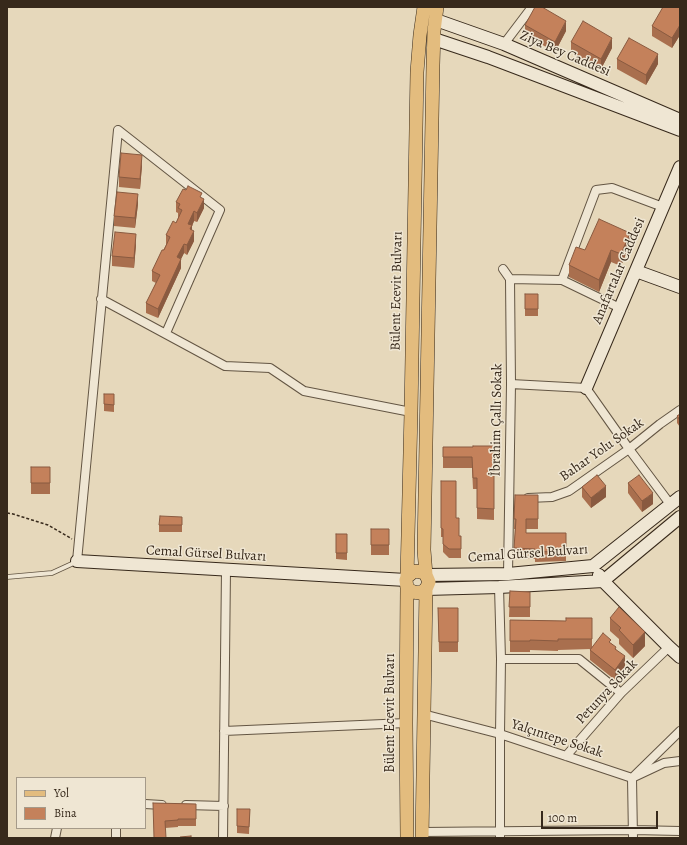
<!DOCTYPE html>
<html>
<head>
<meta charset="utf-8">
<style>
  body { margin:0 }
  #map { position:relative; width:687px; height:845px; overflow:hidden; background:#e6d8bb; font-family:Alegreya,serif }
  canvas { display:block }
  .frame { position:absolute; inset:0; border:8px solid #37291b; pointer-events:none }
  .legend { position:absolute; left:16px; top:777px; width:130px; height:52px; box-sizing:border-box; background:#efe6d3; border:1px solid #a59a89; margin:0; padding:5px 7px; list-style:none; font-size:12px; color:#37291b }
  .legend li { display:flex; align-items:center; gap:8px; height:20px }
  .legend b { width:20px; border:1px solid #a59a89 }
  .scale { position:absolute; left:541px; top:811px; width:117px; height:18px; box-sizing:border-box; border:2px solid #37291b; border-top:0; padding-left:5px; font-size:12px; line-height:14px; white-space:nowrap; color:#37291b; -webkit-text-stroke:3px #efe6d3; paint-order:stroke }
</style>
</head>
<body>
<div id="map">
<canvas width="687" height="845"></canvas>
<div class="frame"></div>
<ul class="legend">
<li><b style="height:5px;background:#e3bc7e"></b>Yol</li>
<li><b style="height:11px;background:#c4815b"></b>Bina</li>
</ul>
<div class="scale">100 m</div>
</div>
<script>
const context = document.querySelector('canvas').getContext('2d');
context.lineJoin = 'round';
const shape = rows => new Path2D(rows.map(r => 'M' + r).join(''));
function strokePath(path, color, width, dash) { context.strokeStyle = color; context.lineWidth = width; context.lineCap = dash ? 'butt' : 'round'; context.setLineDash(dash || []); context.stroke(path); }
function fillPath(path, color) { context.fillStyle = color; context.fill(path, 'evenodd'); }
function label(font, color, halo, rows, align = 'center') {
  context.font = font + ' Alegreya,serif'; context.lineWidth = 3; context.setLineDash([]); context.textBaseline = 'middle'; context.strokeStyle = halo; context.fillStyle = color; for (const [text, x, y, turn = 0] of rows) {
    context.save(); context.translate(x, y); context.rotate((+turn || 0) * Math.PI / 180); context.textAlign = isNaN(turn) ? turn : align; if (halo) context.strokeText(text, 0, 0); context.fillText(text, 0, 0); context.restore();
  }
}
const path = shape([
  [7,513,13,514,48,525,72,539]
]);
const lane = shape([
  [7,577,52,573,76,562]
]);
const street = shape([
  [504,44,532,7],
  [503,269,510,279,511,384,508,574],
  [510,279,562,280,620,308],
  [562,280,596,190,612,188,663,207],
  [101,299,225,366,270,368,304,391,411,412],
  [511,384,586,388,629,449,670,504],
  [528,498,552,497,569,491,629,449,660,424,680,410],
  [77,561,118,130,220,210,166,333],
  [499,587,501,659,500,734,500,838],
  [501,659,579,659,621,693],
  [423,714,500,734,632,778,664,763,680,761],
  [224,731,406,723],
  [566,756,621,693,669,647],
  [145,804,162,805],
  [186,805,224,806],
  [422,832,633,830,680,831],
  [55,838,57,828],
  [116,838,116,828],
  [223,838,226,570],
  [633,838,632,778,680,731]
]);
const secondary = shape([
  [436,20,504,44,680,120],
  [434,39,488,57,680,130],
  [636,271,680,287],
  [586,388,680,167],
  [77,561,406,580],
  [426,575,508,574,593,566,680,497],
  [599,575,603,581,669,647,680,657],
  [426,589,499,587,603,581,680,517]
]);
const primary = shape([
  [426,575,424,550,433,65,434,31,437,7],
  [407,577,413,572,416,571,424,573,426,575,429,582,426,589,420,593,413,592,407,588,406,580,407,577,411,412,417,72,420,35,424,7],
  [407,838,406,723,407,588],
  [422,838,426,589]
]);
const wall = shape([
  [680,7,680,35,672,48,652,36,652,26],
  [525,25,566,31,555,52,525,35],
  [571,42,612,48,601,69,571,52],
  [617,59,658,64,646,85,617,69],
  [142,165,140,189,119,187,119,177],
  [202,198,204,208,197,222,194,221,192,226,192,230,194,241,187,255,184,253,181,259,181,268,158,318,146,313,146,303,156,283,152,281,152,271,166,245,166,235,176,223,178,218,178,213,176,212,176,202],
  [138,204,135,228,114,226,114,216],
  [136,244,134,268,112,266,112,256],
  [630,244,621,266,611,262,599,292,569,277,569,265,585,250],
  [525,294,538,294,538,316,525,316],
  [104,394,114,394,114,412,104,411],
  [680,414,680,427,677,423,677,416],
  [494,446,494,520,477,519,477,489,473,489,472,468,443,468,443,447,473,447],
  [31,467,50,467,50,494,31,494],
  [441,481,456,518,459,536,461,536,461,558,449,558,443,552,443,537,441,537],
  [628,483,653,504,642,512,628,493],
  [582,487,606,497,591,508,582,497],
  [515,495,538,495,538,529,526,529,526,533,566,533,566,561,535,562,535,559,514,558,515,529,514,529],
  [182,517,182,532,159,532,159,525],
  [371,529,389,529,389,555,371,555],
  [336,534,347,534,347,560,336,559],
  [510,591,530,592,530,617,509,617],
  [438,608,458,608,458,652,439,652],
  [592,618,592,647,611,643,616,649,625,667,615,680,590,660,590,650,591,649,558,650,558,651,530,650,530,652,510,652,510,620,566,621],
  [610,618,645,646,633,658,619,644,619,639,610,631],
  [153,803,196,804,196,826,178,826,178,827,165,828],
  [237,809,250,809,249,834,237,833]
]);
const shadedWall = shape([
  [566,21,566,31,555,52,555,42],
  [680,25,680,35,672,48,672,38],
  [612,38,612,48,601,69,601,59],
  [658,54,658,64,646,85,646,75],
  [142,155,142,165,140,189,140,179],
  [138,194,138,204,135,228,135,218],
  [204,199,204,208,197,222,197,213],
  [194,211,194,221,192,226,192,235,188,224],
  [194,231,194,241,187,255,187,245],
  [630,233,630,244,621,266,621,254],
  [136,234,136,244,134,268,134,258],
  [184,244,184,253,181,259,181,268,158,318,158,309,177,257],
  [611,250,611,262,599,292,599,280],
  [606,486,606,497,591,508,591,498],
  [653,493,653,504,642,512,642,501],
  [645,632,645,646,633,658,633,645],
  [625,656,625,667,615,680,615,670]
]);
const building = shape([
  [535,7,542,7,566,21,555,42,525,25,535,7],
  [663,7,680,7,680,25,672,38,652,26,663,7],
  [583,21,612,38,601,59,571,42,583,21],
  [629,38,658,54,646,75,617,59,629,38],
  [121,153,142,155,140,179,119,177,121,153],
  [188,186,202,193,200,197,204,199,197,213,194,211,188,224,192,225,190,229,194,231,187,245,184,244,177,257,181,259,158,309,146,303,160,275,152,271,162,250,164,250,170,237,166,235,173,221,176,223,182,210,178,208,180,204,176,202,183,189,186,190,188,186],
  [117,192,138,194,135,218,114,216,117,192],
  [599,219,630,233,621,254,611,250,599,280,569,265,576,247,585,250,599,219],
  [115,232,136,234,134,258,112,256,115,232],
  [525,294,538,294,538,309,525,309,525,294],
  [104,394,114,394,114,405,104,404,104,394],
  [680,414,680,420,677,416,680,414],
  [473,446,494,446,494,509,477,508,477,478,473,478,472,457,443,457,443,447,473,447,473,446],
  [31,467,50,467,50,483,31,483,31,467],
  [597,475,606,486,591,498,582,487,597,475],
  [639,475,653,493,642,501,628,483,639,475],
  [441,481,456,481,456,518,459,518,459,536,461,536,461,549,449,549,443,544,443,529,441,528,441,481],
  [515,495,538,495,538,519,526,519,526,533,566,533,566,551,535,552,535,549,514,548,516,519,514,519,515,495],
  [160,516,182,517,182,525,159,525,160,516],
  [371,529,389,529,389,545,371,545,371,529],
  [336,534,347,534,347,553,336,553,336,534],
  [510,591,530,592,530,607,509,607,510,591],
  [619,607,645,632,633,645,619,630,621,628,610,618,619,607],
  [438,608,458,608,458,642,439,642,438,608],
  [566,618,592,618,592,639,558,639,558,641,530,640,530,641,510,641,510,620,566,621,566,618],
  [603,633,611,640,609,642,616,647,615,649,625,656,615,670,590,650,603,633],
  [153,803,196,804,196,819,178,819,178,820,165,821,166,838,154,838,153,803],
  [237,809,250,809,249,827,237,826,237,809],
  [191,836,191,838,180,838,180,837,191,836]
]);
const streetNames = [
  ["Ziya Bey Caddesi",565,54,23],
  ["Anafartalar Caddesi",619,271,-67],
  ["Bülent Ecevit Bulvarı",397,291,-89],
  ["İbrahim Çallı Sokak",497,420,-89],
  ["Bahar Yolu Sokak",602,450,-35],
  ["Cemal Gürsel Bulvarı",206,554,3],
  ["Cemal Gürsel Bulvarı",528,554,-4],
  ["Petunya Sokak",607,692,-47],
  ["Bülent Ecevit Bulvarı",391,713,-90],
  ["Yalçıntepe Sokak",557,739,18]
];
strokePath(lane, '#635543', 5.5);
strokePath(street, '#635543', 10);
strokePath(secondary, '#37291b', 14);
strokePath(primary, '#37291b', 14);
strokePath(path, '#37291b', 1.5, [3, 2]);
strokePath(lane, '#efe6d3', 4);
strokePath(street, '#efe6d3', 8);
strokePath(secondary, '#efe6d3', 12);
strokePath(primary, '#e3bc7e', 13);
fillPath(wall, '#a96f4e');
fillPath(shadedWall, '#895a40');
fillPath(building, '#c4815b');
strokePath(building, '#895a40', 1);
label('14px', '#37291b', '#efe6d3', streetNames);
</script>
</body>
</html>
